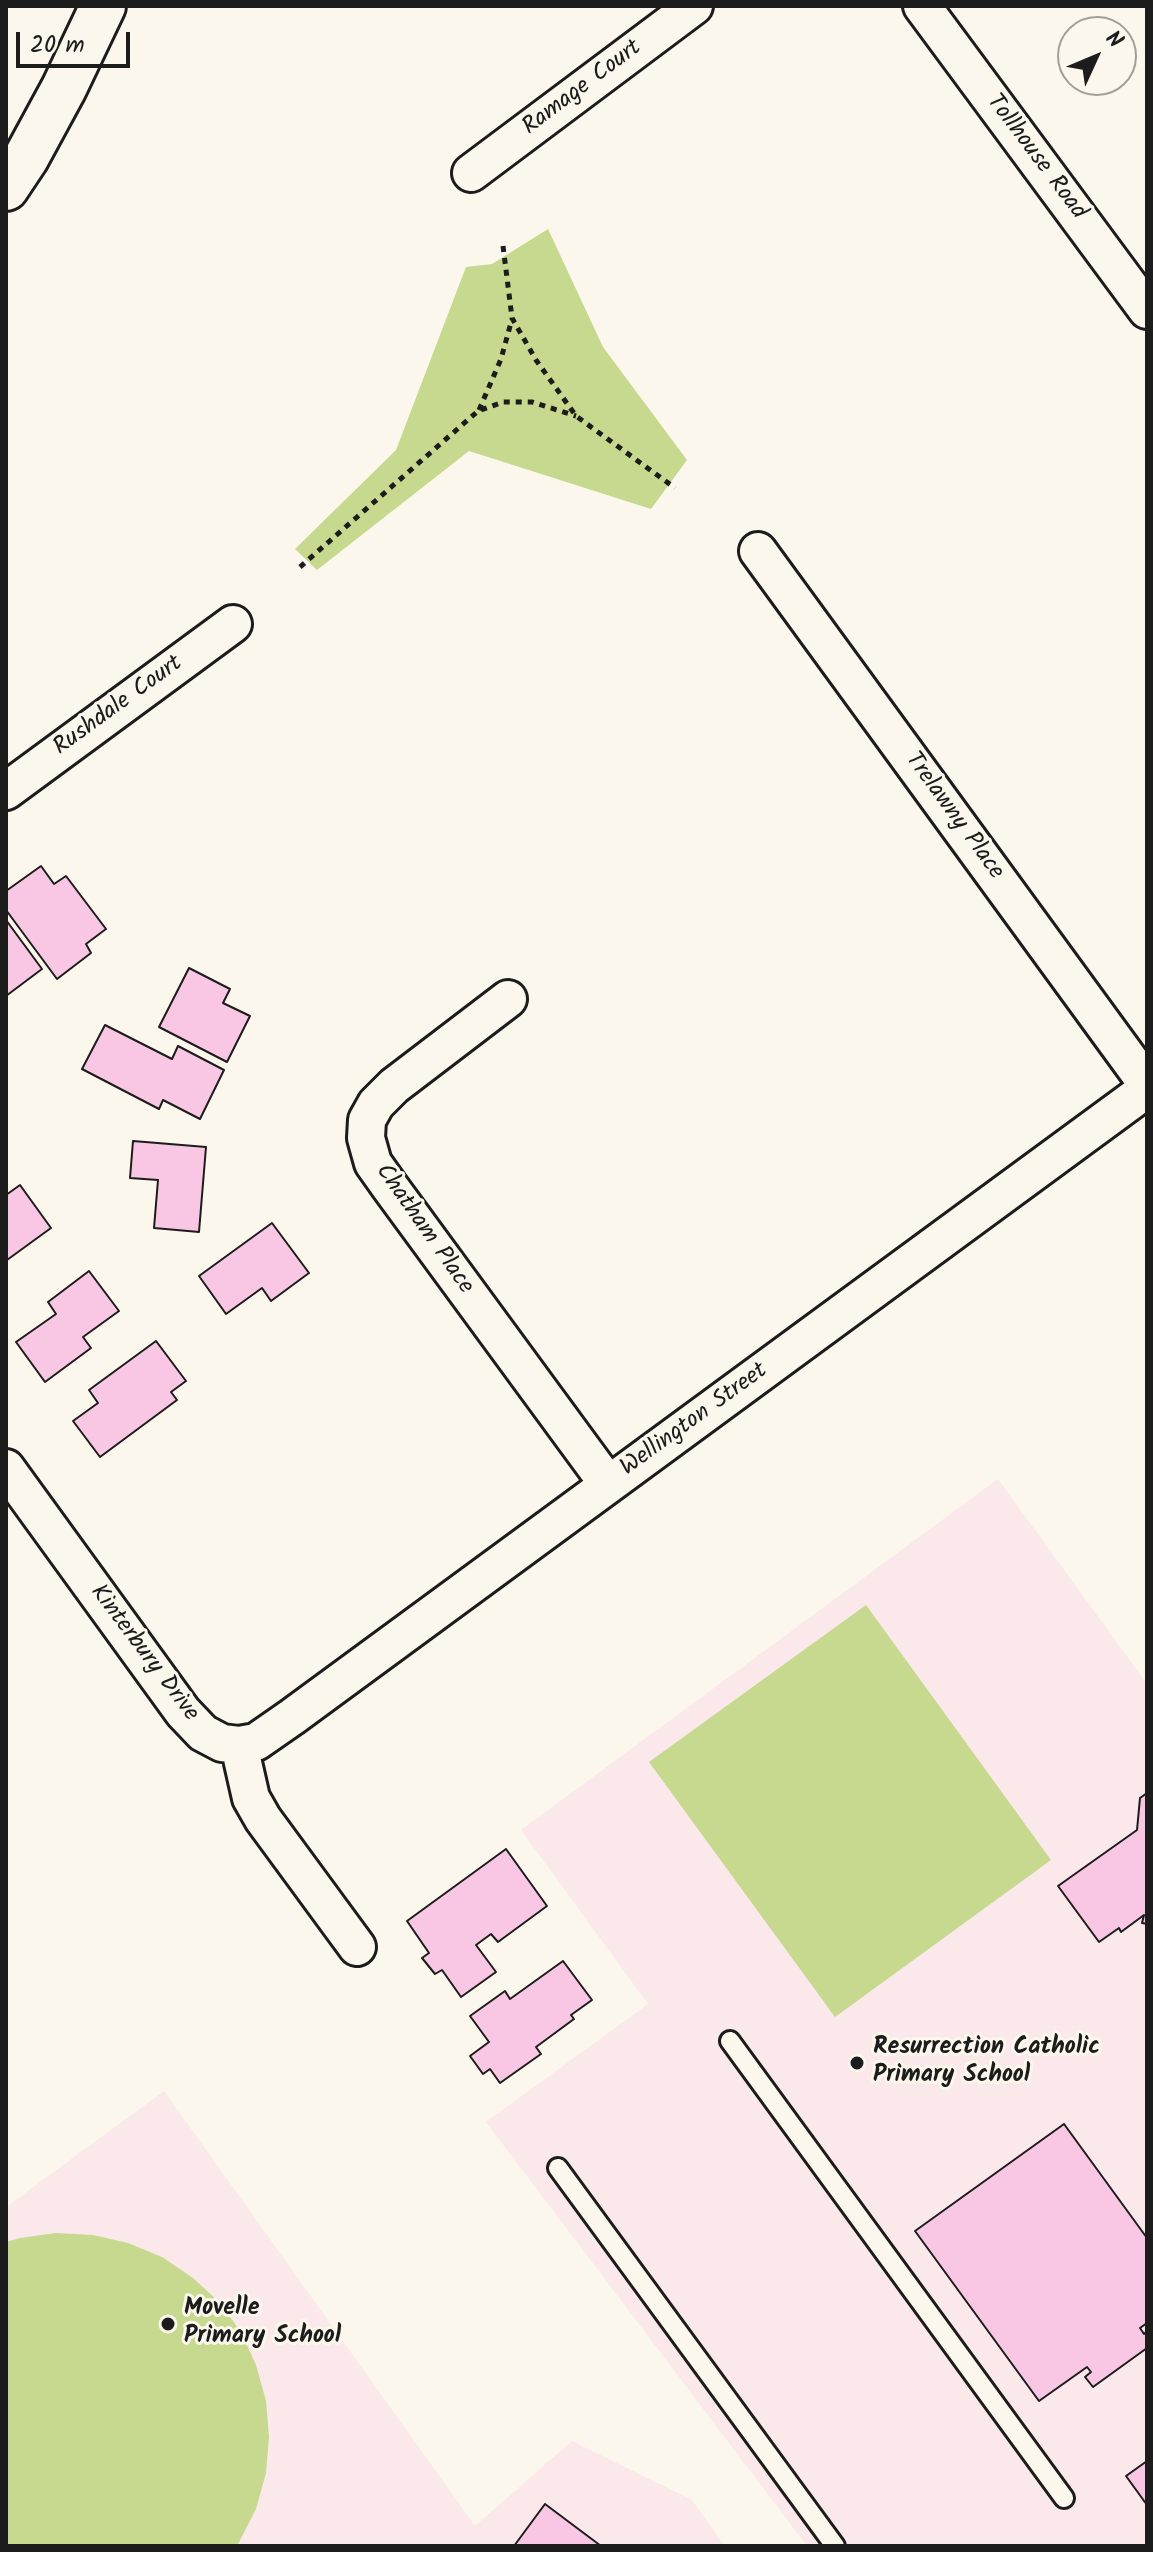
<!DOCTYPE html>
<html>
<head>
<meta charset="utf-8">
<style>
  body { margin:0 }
  #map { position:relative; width:1153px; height:2552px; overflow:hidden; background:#fbf7ec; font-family:Kalam,sans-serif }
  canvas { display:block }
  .frame { position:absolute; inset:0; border:8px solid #1c1c1c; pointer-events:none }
  .north { position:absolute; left:1057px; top:16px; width:80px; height:80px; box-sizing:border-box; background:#fbf7ec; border:2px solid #a29f99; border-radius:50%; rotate:46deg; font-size:22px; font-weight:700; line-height:32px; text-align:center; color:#1c1c1c }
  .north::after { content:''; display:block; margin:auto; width:28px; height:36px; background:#1c1c1c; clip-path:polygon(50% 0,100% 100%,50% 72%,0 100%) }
  .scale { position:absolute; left:16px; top:32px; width:114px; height:36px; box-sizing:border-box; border:4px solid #1c1c1c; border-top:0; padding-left:10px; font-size:24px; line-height:28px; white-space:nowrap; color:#1c1c1c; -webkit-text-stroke:6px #fbf7ec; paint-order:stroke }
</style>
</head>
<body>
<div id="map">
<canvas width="1153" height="2552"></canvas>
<div class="frame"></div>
<div class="north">N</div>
<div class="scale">20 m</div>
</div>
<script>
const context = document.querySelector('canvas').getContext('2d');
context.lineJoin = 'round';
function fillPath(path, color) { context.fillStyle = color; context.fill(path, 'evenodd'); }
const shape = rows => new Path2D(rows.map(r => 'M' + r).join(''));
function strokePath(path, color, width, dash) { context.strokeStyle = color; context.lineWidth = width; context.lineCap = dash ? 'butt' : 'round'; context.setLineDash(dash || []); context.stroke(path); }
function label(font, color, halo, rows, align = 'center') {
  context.font = font + ' Kalam,sans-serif'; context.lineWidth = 6; context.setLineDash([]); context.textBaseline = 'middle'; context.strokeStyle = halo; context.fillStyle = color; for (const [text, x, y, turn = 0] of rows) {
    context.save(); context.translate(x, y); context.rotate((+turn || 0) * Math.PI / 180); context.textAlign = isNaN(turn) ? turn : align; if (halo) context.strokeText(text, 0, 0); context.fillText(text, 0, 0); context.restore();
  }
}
const built = shape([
  [998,1479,1147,1684,1147,2546,807,2546,486,2122,648,2004,521,1830],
  [164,2091,475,2526,572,2441,692,2500,725,2546,6,2546,6,2207]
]);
const green = shape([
  [548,229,603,347,687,460,651,509,469,451,317,570,295,549,396,450,466,267,492,264],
  [866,1605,1051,1860,835,2017,649,1762],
  [56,2233,93,2235,128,2243,162,2257,193,2278,219,2302,241,2332,256,2365,266,2401,269,2437,266,2473,256,2509,237,2546,6,2546,6,2242,20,2238]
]);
const building = shape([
  [41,866,54,884,66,876,106,929,86,944,91,953,57,979,6,910,6,891,41,866],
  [6,920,42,969,6,996,6,920],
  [189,968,230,989,223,1003,250,1016,227,1062,159,1027,189,968],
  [105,1025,172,1059,178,1046,224,1070,200,1119,163,1100,159,1109,82,1069,105,1025],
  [133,1141,206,1147,199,1232,154,1228,158,1180,130,1178,133,1141],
  [20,1185,51,1228,7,1260,6,1195,20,1185],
  [272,1223,309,1273,271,1301,262,1288,226,1314,199,1276,272,1223],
  [89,1271,119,1311,83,1337,91,1348,45,1382,16,1342,56,1314,48,1302,89,1271],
  [156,1341,186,1381,171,1392,177,1400,100,1457,73,1421,98,1403,89,1390,156,1341],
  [1147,1793,1147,1924,1142,1923,1144,1915,1121,1932,1119,1928,1099,1942,1058,1886,1137,1830,1140,1798,1147,1793],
  [506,1849,547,1906,498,1942,491,1934,476,1945,496,1972,461,1997,442,1970,435,1974,422,1958,429,1953,407,1921,506,1849],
  [563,1961,592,2000,571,2015,574,2019,536,2047,541,2054,500,2083,490,2069,483,2074,470,2056,489,2042,470,2016,505,1991,510,1999,563,1961],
  [1064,2124,1147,2238,1147,2323,1140,2328,1144,2334,1147,2331,1147,2348,1093,2387,1085,2377,1091,2372,1087,2367,1039,2401,915,2231,1064,2124],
  [1147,2461,1147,2505,1126,2476,1147,2461],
  [545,2504,601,2546,514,2546,545,2504]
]);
const path = shape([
  [503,246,512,318,536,360,576,416,675,488],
  [479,410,501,359,512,319],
  [300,567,478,411,503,402,532,402,576,416]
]);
const service = shape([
  [730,2041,1064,2498],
  [558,2168,835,2546]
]);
const minor = shape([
  [922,6,1147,310],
  [471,173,694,6],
  [758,551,1147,1084],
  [6,791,233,624],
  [508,999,394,1086,376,1104,367,1120,366,1138,373,1163,390,1187,608,1484],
  [6,1468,183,1712,203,1733,222,1743,239,1745,251,1798,263,1819,357,1947],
  [239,1745,256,1742,292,1717,1147,1089]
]);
const tertiary = shape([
  [6,188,26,158,64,88,103,6]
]);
const markers = [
  [857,2063,8,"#1c1c1c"],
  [168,2324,8,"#1c1c1c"]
];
const streetNames = [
  ["Ramage Court",583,89,-37],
  ["Tollhouse Road",1035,158,53],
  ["Rushdale Court",119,707,-36],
  ["Trelawny Place",953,817,54],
  ["Chatham Place",423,1230,55],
  ["Wellington Street",695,1421,-36],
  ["Kinterbury Drive",143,1654,53]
];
const poiNames = [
  ["Resurrection Catholic",873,2049],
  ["Primary School",873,2077],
  ["Movelle",184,2310],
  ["Primary School",184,2338]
];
fillPath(built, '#fae8ea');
fillPath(green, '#c6d98e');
fillPath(building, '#f9c6e4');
strokePath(building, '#1c1c1c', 2);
strokePath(service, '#1c1c1c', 24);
strokePath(minor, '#1c1c1c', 42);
strokePath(tertiary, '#1c1c1c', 50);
strokePath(path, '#1c1c1c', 5, [6, 6]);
strokePath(service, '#fbf7ec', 18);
strokePath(minor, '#fbf7ec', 36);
strokePath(tertiary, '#fbf7ec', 44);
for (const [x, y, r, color] of markers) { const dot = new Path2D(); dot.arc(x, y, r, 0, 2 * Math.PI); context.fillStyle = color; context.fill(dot); strokePath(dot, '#fbf7ec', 3); }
label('24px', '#1c1c1c', '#fbf7ec', streetNames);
label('bold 24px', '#1c1c1c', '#fbf7ec', poiNames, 'left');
</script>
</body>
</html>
